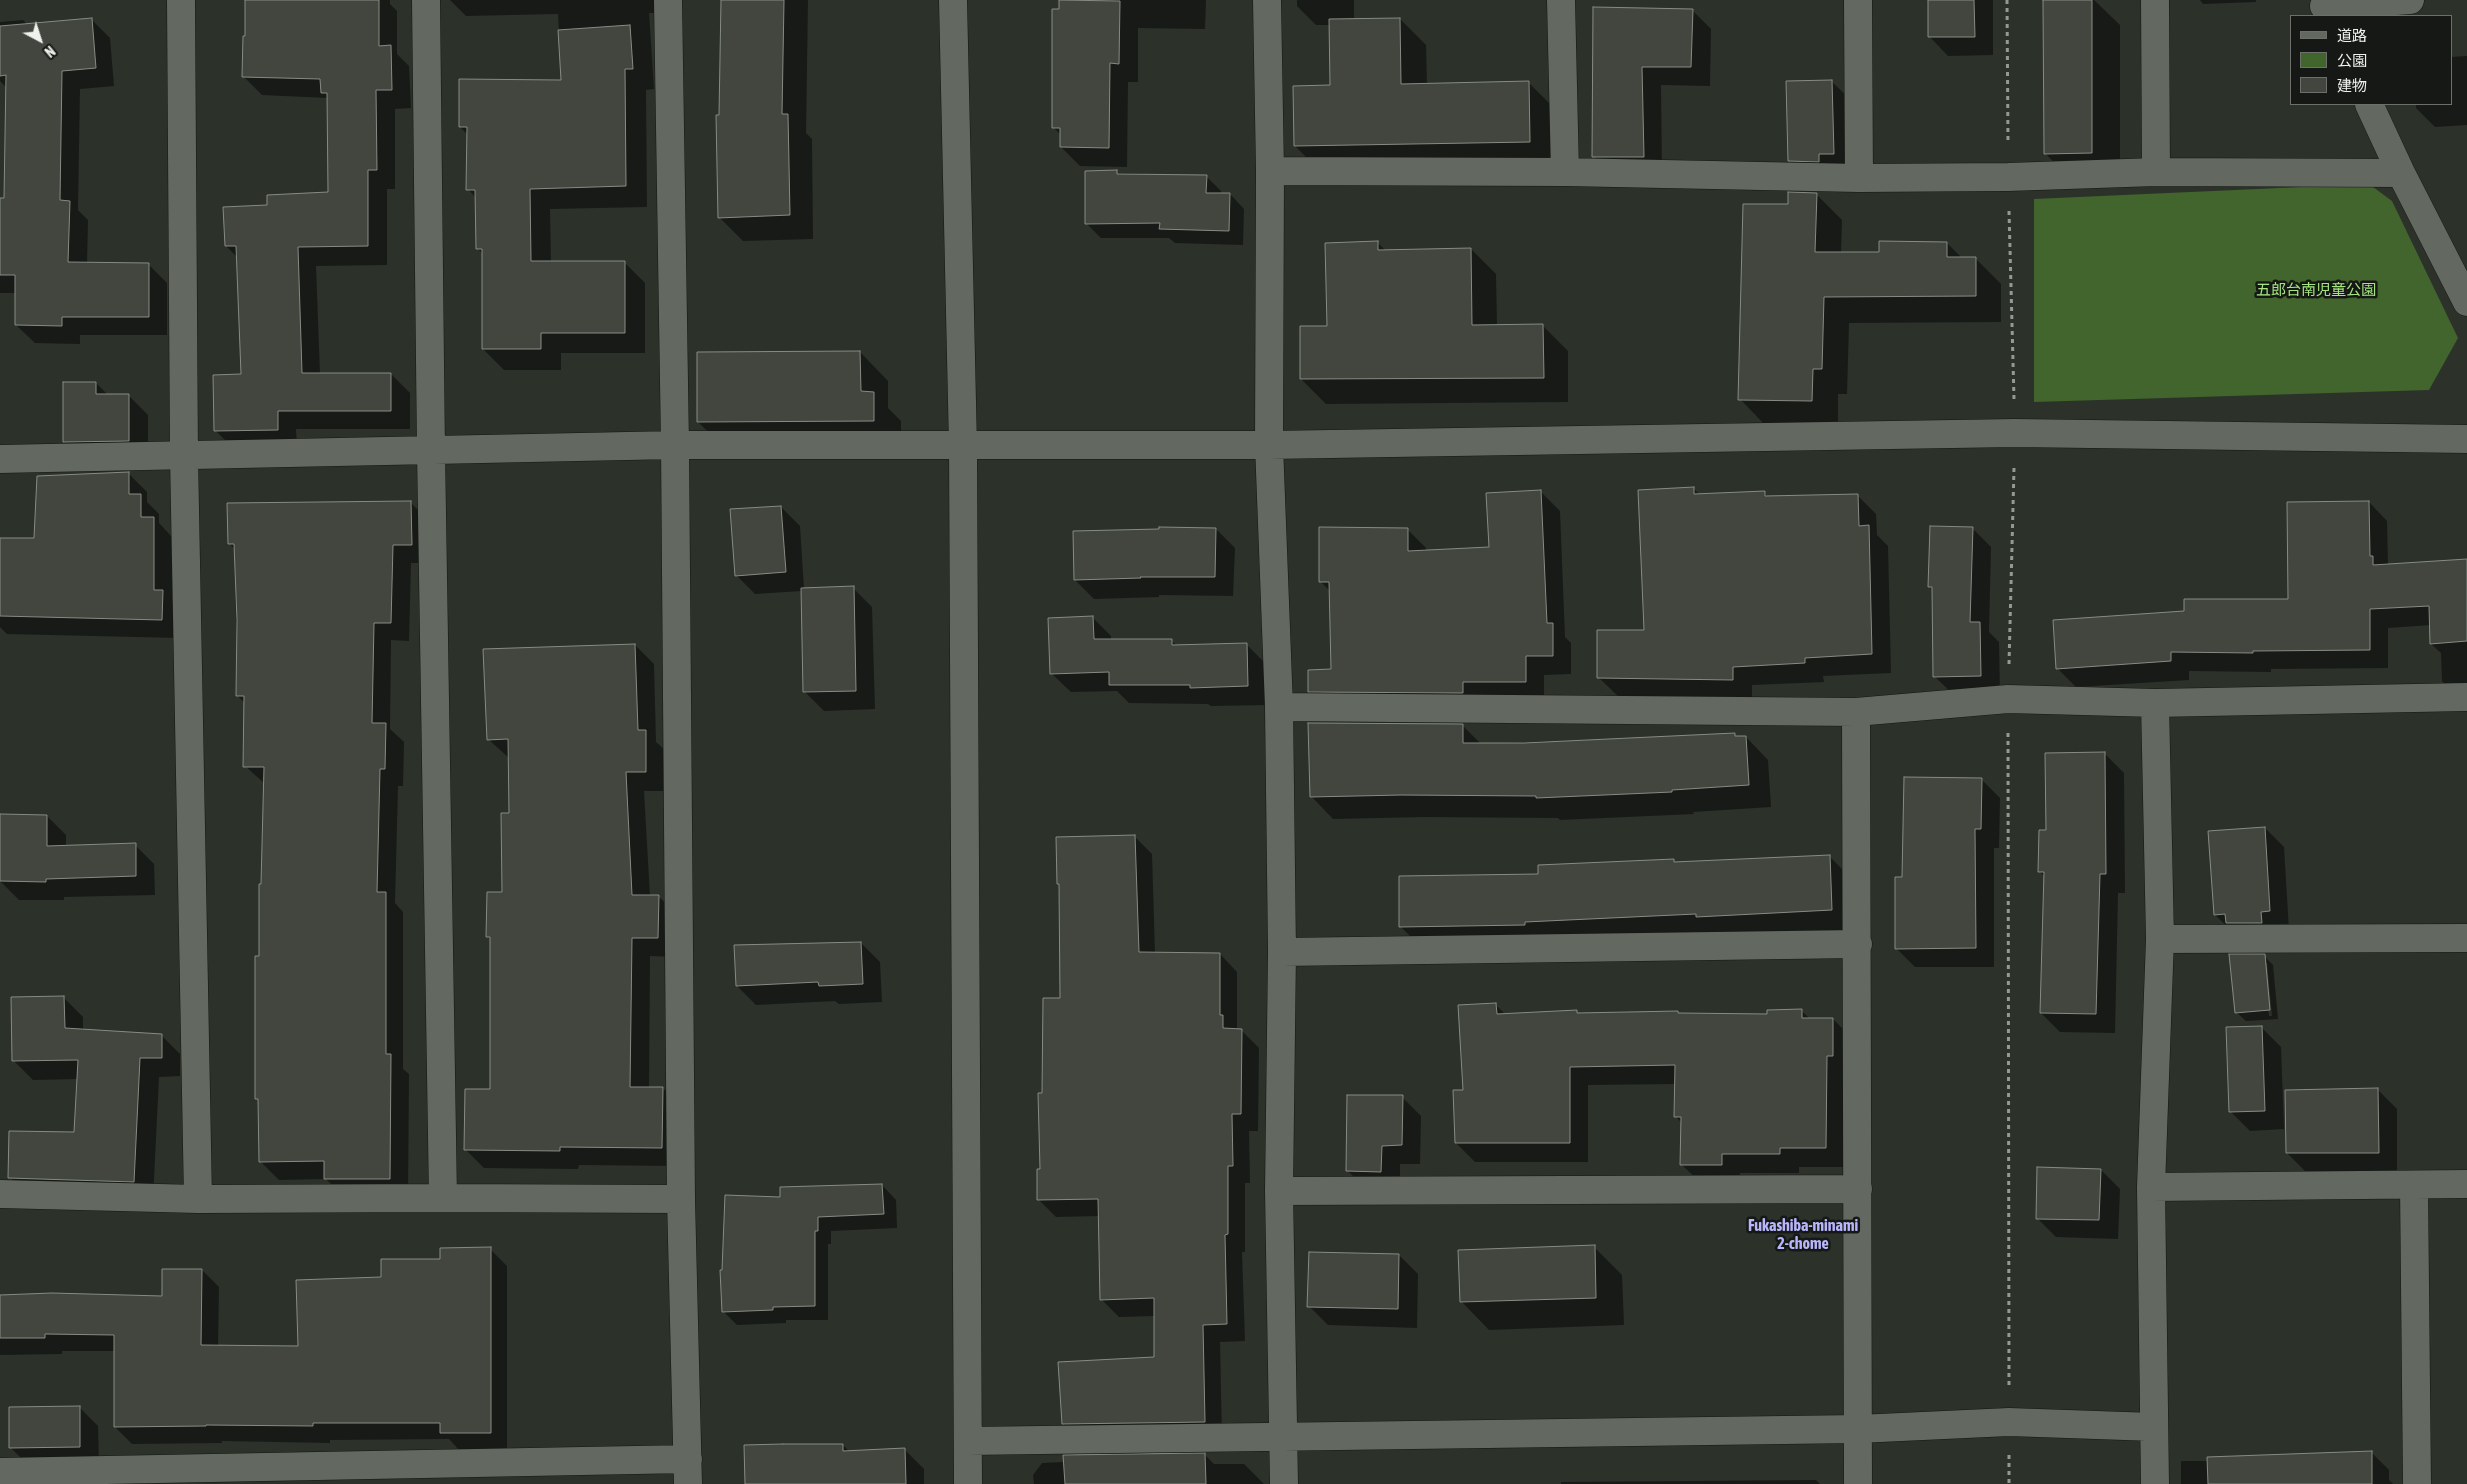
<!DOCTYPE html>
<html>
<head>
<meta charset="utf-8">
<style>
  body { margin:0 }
  #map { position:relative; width:2467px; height:1484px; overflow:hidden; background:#2c312a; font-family:"Asap Condensed","Noto Sans JP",sans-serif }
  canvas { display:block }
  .legend { position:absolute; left:2290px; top:15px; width:162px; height:90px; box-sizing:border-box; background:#161815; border:1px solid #6c6f6b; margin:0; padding:6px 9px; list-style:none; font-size:15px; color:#eef1ec }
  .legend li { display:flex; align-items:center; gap:10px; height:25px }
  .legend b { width:25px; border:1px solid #6c6f6b }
  .north { position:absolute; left:15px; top:15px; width:50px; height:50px; -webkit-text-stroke:4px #161815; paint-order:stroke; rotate:140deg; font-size:14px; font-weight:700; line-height:20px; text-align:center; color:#eef1ec }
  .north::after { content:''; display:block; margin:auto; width:18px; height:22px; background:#eef1ec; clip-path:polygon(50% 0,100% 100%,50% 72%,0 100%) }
</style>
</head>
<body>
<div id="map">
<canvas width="2467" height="1484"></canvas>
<ul class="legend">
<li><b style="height:6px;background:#636860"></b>道路</li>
<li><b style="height:14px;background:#41652d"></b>公園</li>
<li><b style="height:14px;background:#42463f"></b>建物</li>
</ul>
<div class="north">N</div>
</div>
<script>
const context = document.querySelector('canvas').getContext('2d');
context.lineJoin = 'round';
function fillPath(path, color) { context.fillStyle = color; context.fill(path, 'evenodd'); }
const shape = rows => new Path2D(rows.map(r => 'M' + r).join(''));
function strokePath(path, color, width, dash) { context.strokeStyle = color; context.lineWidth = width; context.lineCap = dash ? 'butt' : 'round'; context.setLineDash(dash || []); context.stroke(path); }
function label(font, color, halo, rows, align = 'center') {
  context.font = font + ' "Asap Condensed","Noto Sans JP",sans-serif'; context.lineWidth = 5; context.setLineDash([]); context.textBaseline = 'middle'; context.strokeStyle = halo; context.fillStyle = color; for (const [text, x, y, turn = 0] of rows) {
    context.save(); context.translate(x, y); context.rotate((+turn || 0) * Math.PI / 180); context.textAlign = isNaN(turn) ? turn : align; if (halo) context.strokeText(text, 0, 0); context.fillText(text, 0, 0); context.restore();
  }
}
const green = shape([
  [2369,184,2392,201,2458,338,2429,390,2034,402,2034,199]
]);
const shadow = shape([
  [246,0,390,0,390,4,397,11,397,54,409,66,411,108,395,109,395,189,387,189,387,265,316,266,320,374,391,374,410,393,410,429,296,429,297,449,234,449,215,430,243,375,238,258,226,246,268,206,329,193,328,98,262,95,243,76,247,37],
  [450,0,664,0,664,13,649,13,654,89,646,90,647,207,550,209,551,263,624,262,645,283,645,353,561,353,561,370,504,370,483,349,483,254,477,248,476,198,468,189,468,135,460,127,562,81,558,14,466,16],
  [723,0,808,0,806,133,812,139,813,239,743,241,719,217],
  [1060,0,1206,0,1205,29,1138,28,1138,82,1128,82,1127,167,1080,166,1061,147,1061,135,1053,127],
  [1297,0,1354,0,1354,20,1400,19,1426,45,1427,85,1529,83,1555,109,1556,167,1321,172,1295,146,1331,87,1330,25,1316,25,1297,6],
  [1929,0,1993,0,1993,55,1948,56,1929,36],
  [2045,0,2094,0,2120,25,2120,181,2073,182,2045,153],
  [2200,0,2256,0,2256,2,2203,4],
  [1594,9,1692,10,1711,29,1710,86,1661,85,1662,176,1613,175,1594,156],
  [23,20,28,25,92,20,110,38,114,86,80,89,78,210,88,220,87,264,149,265,167,283,167,335,80,335,80,344,35,343,16,325,16,293,0,293,0,200,5,200,7,88,0,81,0,22],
  [2467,56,2467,125,2435,127,2416,108,2416,104,2451,104,2451,57],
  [1831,81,1851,100,1852,173,1808,179,1789,160],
  [1086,172,1206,176,1221,191,1221,194,1230,194,1244,209,1243,245,1175,243,1169,238,1101,238,1086,223],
  [1816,194,1842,220,1841,253,1880,254,1947,243,1962,258,1975,258,2001,284,2001,322,1849,323,1847,394,1838,394,1838,426,1765,425,1740,399,1789,205],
  [1377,242,1386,251,1471,249,1496,274,1497,326,1542,325,1568,351,1568,402,1326,404,1301,379],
  [860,352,888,381,888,408,901,421,901,449,727,450,698,422],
  [96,383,108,395,129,396,148,415,148,459,83,461,64,442],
  [128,473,147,492,147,502,159,514,159,523,172,537,172,601,181,610,180,638,7,634,0,627,0,539,35,539],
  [1693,488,1700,495,1764,492,1769,498,1857,495,1876,514,1877,535,1888,546,1891,673,1823,676,1824,682,1752,685,1752,698,1618,696,1598,677,1645,631],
  [1541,492,1560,511,1565,637,1571,643,1571,674,1544,675,1544,700,1328,710,1309,691,1332,670,1331,592,1320,581,1407,529,1426,548,1426,551,1490,548],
  [410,502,428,520,429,563,411,563,409,641,391,640,390,729,404,742,403,786,398,786,395,903,403,912,403,1069,409,1074,408,1197,343,1196,326,1179,279,1180,261,1162,255,1038,260,957,265,784,245,766,245,704,237,695,235,550,229,543],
  [2369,502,2387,521,2388,565,2467,561,2467,700,2460,700,2442,681,2441,653,2431,644,2431,625,2388,628,2388,668,2271,669,2271,672,2189,671,2189,680,2076,687,2057,668,2185,612,2290,600],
  [781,507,800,526,804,589,853,588,872,607,875,709,824,711,805,692,802,591,755,594,736,575],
  [1972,528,1991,547,1989,632,1999,642,2000,695,1954,695,1934,676,1933,590,1929,587],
  [1216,529,1235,548,1233,596,1159,595,1159,597,1094,599,1075,580],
  [1092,617,1111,636,1111,640,1171,640,1177,646,1247,645,1266,664,1267,705,1211,706,1208,704,1129,703,1117,691,1071,692,1051,673],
  [635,645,654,664,656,742,665,750,664,791,644,791,650,896,658,896,678,915,677,957,650,956,649,1088,663,1088,682,1108,681,1166,579,1165,578,1169,484,1168,465,1149,491,1090,491,940,488,937,504,893,510,814,509,758,488,739],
  [1462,725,1481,744,1734,734,1738,738,1746,737,1768,760,1771,807,1693,812,1694,814,1560,820,1558,818,1425,817,1333,819,1311,796],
  [2105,754,2124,773,2125,893,2118,893,2115,1033,2060,1032,2041,1013,2045,877,2039,871,2047,832],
  [1981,779,2000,798,1999,848,1994,848,1994,967,1915,967,1896,948,1904,878],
  [47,816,66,835,66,846,135,845,154,864,155,895,64,897,64,900,19,900,0,881,0,870],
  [2265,828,2284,847,2289,930,2235,934,2215,915],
  [1135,837,1152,854,1155,954,1220,954,1237,972,1237,1030,1241,1030,1259,1048,1258,1131,1249,1131,1250,1183,1245,1183,1245,1252,1242,1252,1245,1341,1220,1342,1222,1439,1080,1441,1063,1424,1156,1358,1155,1316,1119,1317,1102,1300,1100,1216,1056,1217,1039,1200,1043,1094,1061,1000],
  [1829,856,1855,882,1857,935,1426,952,1400,926,1539,875,1673,860,1676,863],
  [861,943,880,962,882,1002,839,1004,835,1001,756,1005,737,986],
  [2264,956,2273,965,2278,1019,2246,1021,2236,1012],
  [2264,963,2267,963,2272,1016,2269,1016],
  [64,998,83,1017,83,1031,161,1035,180,1054,180,1076,159,1077,153,1200,29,1197,10,1177,75,1134,78,1079,33,1080,14,1061],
  [1495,1004,1506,1015,1576,1011,1579,1014,1678,1012,1680,1014,1768,1015,1802,1011,1810,1019,1833,1019,1852,1038,1844,1167,1799,1167,1799,1173,1740,1173,1740,1184,1701,1183,1681,1164,1682,1123,1675,1116,1676,1084,1588,1085,1588,1162,1475,1162,1456,1143,1465,1091],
  [2262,1028,2281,1047,2284,1129,2250,1131,2231,1112],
  [2378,1090,2397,1109,2397,1171,2306,1172,2287,1153],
  [1402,1097,1421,1116,1420,1164,1400,1164,1400,1190,1366,1189,1347,1170],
  [2101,1170,2120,1189,2118,1239,2056,1237,2037,1218],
  [882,1185,896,1200,897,1228,831,1231,831,1244,828,1244,828,1320,786,1320,786,1323,737,1325,723,1311,724,1271,781,1198],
  [1594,1247,1622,1275,1624,1325,1489,1330,1461,1301],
  [490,1249,507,1266,507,1450,459,1450,449,1439,330,1440,330,1443,222,1441,222,1443,132,1444,115,1427,116,1351,62,1351,62,1354,0,1355,0,1296,163,1297,202,1270,219,1287,218,1347,299,1347,383,1279],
  [1399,1255,1418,1274,1417,1328,1328,1325,1309,1306],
  [79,1407,98,1426,99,1465,29,1466,10,1447],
  [843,1445,850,1452,905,1450,924,1469,924,1484,746,1484],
  [2371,1452,2389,1470,2389,1480,2393,1484,2181,1484,2181,1461,2265,1461],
  [1205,1455,1214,1464,1244,1464,1264,1484,1034,1484,1033,1475,1042,1463],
  [1816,1480,1820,1484,1561,1484,1561,1482]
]);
const building = shape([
  [245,0,379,0,379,46,391,45,392,90,376,90,377,170,368,170,368,246,298,247,302,373,391,373,391,411,278,411,278,430,214,431,213,375,241,374,236,246,225,246,223,207,267,205,267,195,328,192,327,93,321,93,320,79,242,77,243,36,245,36,245,0],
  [721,0,784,0,782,114,788,114,790,215,718,218,716,115,719,115,721,0],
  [1059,0,1120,1,1119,64,1110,63,1109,148,1060,147,1060,128,1052,128,1052,9,1059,9,1059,0],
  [1928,0,1974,0,1975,37,1928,37,1928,0],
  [2043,0,2092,0,2092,153,2044,154,2043,0],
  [1593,7,1693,9,1691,67,1642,67,1644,157,1592,157,1593,7],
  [92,18,96,68,62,71,60,200,70,201,68,262,149,263,149,317,62,317,62,326,15,325,15,275,0,275,0,198,4,198,6,75,0,76,0,26,92,18],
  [1400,18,1401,84,1529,81,1530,142,1294,146,1293,86,1330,85,1329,19,1400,18],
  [630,25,633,69,625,69,626,186,530,189,531,261,625,261,625,333,541,333,541,349,482,349,482,249,476,249,475,190,466,190,467,127,459,127,459,79,561,80,558,30,630,25],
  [1832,80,1834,154,1819,154,1819,162,1788,161,1786,81,1832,80],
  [1117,170,1117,174,1207,175,1206,193,1230,193,1229,231,1159,229,1160,223,1085,224,1085,171,1117,170],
  [1788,192,1817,193,1815,252,1879,252,1879,241,1947,242,1947,257,1976,257,1976,296,1824,297,1822,369,1813,369,1812,401,1738,400,1743,204,1788,204,1788,192],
  [1378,241,1378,250,1471,248,1472,325,1543,324,1544,378,1300,379,1300,326,1327,326,1325,243,1378,241],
  [860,351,861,391,874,392,874,421,697,422,697,352,860,351],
  [63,382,96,382,96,394,129,394,129,441,63,442,63,382],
  [129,472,129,494,141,494,141,517,154,517,154,590,163,590,162,620,0,616,0,538,34,538,37,476,129,472],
  [1694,487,1694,494,1765,491,1765,496,1858,494,1859,526,1869,525,1872,654,1805,658,1805,663,1733,667,1733,680,1597,678,1597,630,1644,630,1638,490,1694,487],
  [1541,490,1547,623,1553,623,1553,656,1526,656,1526,682,1463,682,1463,693,1308,692,1308,670,1331,669,1329,582,1319,582,1319,527,1408,528,1408,551,1489,547,1486,493,1541,490],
  [411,501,412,545,393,545,391,623,374,623,372,723,386,723,385,769,380,769,377,892,386,892,386,1054,391,1054,390,1179,324,1179,324,1161,259,1162,258,1099,255,1099,255,956,259,956,259,884,261,884,264,767,243,767,244,696,236,696,237,620,234,544,228,544,227,503,411,501],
  [2369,501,2370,556,2373,556,2373,565,2467,559,2467,641,2430,644,2429,606,2370,609,2370,650,2253,651,2253,653,2171,652,2171,661,2056,669,2053,620,2184,611,2184,599,2288,599,2287,502,2369,501],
  [781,506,786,572,735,576,730,509,781,506],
  [1930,526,1973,527,1970,622,1980,622,1981,676,1933,677,1932,587,1928,587,1930,526],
  [1159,527,1216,528,1215,577,1140,577,1141,578,1074,580,1073,531,1159,529,1159,527],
  [854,586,856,691,803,692,801,588,854,586],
  [1093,616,1094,639,1172,639,1172,645,1247,643,1248,686,1190,688,1190,685,1109,685,1109,672,1050,674,1048,618,1093,616],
  [635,644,638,730,646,730,646,772,626,772,632,895,659,895,658,938,632,938,630,1087,663,1087,662,1148,560,1147,560,1151,464,1150,465,1089,490,1089,490,937,486,937,487,892,502,892,501,813,509,813,508,739,487,740,483,649,635,644],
  [1308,723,1463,724,1463,743,1524,743,1735,733,1735,736,1746,736,1749,785,1672,790,1672,792,1536,798,1536,796,1401,795,1310,797,1308,723],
  [2105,752,2106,874,2100,874,2096,1014,2040,1013,2044,872,2038,872,2039,830,2046,830,2045,753,2105,752],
  [1904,777,1982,778,1981,829,1975,829,1976,948,1895,949,1895,877,1902,877,1904,777],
  [0,814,47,815,47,846,136,843,136,876,46,879,46,882,0,881,0,814],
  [2265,827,2270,911,2261,912,2262,923,2226,923,2225,914,2214,915,2208,831,2265,827],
  [1135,835,1139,952,1220,953,1220,1015,1223,1015,1223,1028,1242,1029,1241,1114,1232,1114,1233,1166,1228,1166,1228,1234,1225,1235,1227,1324,1203,1325,1205,1422,1062,1424,1058,1362,1154,1357,1154,1298,1100,1300,1098,1199,1037,1200,1037,1169,1040,1169,1038,1093,1042,1093,1043,998,1060,998,1059,884,1057,884,1056,837,1135,835],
  [1830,855,1832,910,1696,917,1696,914,1525,922,1525,925,1399,927,1399,876,1538,874,1538,865,1674,859,1674,862,1830,855],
  [861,942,863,984,819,986,818,982,736,986,734,945,861,942],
  [2229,954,2265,954,2270,1010,2235,1013,2229,954],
  [64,996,65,1028,162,1034,162,1058,140,1058,134,1182,8,1178,9,1131,74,1132,78,1060,12,1061,11,997,64,996],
  [1496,1003,1497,1014,1577,1010,1577,1013,1678,1011,1678,1013,1767,1014,1767,1010,1802,1009,1802,1018,1833,1018,1833,1056,1827,1056,1826,1148,1780,1148,1780,1154,1722,1154,1722,1165,1680,1165,1681,1117,1674,1117,1675,1065,1570,1067,1570,1143,1455,1143,1453,1090,1463,1090,1458,1005,1496,1003],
  [2262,1026,2265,1111,2229,1112,2226,1027,2262,1026],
  [2378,1088,2379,1153,2286,1153,2285,1090,2378,1088],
  [1347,1095,1403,1095,1402,1145,1382,1146,1381,1172,1346,1171,1347,1095],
  [2037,1167,2101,1169,2099,1220,2036,1219,2037,1167],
  [882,1184,884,1214,818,1217,818,1231,815,1231,815,1306,773,1307,773,1310,722,1312,720,1270,722,1270,725,1195,780,1197,780,1187,882,1184],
  [1595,1245,1596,1298,1460,1302,1458,1250,1595,1245],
  [491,1247,491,1433,440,1433,440,1423,313,1423,313,1426,206,1425,206,1426,114,1427,114,1335,45,1334,45,1338,0,1338,0,1295,52,1293,162,1296,162,1269,202,1269,201,1345,298,1346,296,1280,381,1277,381,1259,440,1259,440,1248,491,1247],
  [1309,1252,1399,1254,1398,1309,1307,1307,1309,1252],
  [80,1406,80,1447,9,1448,9,1407,80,1406],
  [783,1444,843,1444,843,1451,905,1448,906,1484,745,1484,744,1445,783,1444],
  [2372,1451,2372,1484,2208,1484,2207,1457,2372,1451],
  [1205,1453,1206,1484,1065,1484,1063,1455,1205,1453]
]);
const path = shape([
  [2007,0,2008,142],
  [2009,211,2014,399],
  [2009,664,2014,468],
  [2008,733,2009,1387],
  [2009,1455,2009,1484]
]);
const minor = shape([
  [181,0,184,456,198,1199],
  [668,0,675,445,681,1199,688,1484],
  [953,0,963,446,968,1484],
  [1267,0,1270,171,1269,445,1279,707,1282,952,1279,1191,1284,1484],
  [1561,0,1565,172],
  [1858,0,1859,178],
  [2155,0,2156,172],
  [2324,6,2410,0],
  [2369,104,2401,173,2467,302],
  [1270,171,1565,172,1859,178,2008,177,2156,172,2401,173],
  [0,459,675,445,1269,445,2015,433,2467,439],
  [1279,707,1856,712,2008,699,2155,703,2467,697],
  [1856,712,1858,1484],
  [2160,939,2467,938],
  [1282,952,1858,944],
  [2414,1186,2417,1484],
  [2151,1187,2467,1184],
  [1279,1191,1858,1189],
  [0,1194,198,1199,443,1198,431,451,426,0],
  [443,1198,681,1199],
  [968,1441,1858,1429,2009,1422,2154,1427],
  [0,1472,688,1459],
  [2155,1484,2151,1187,2160,939,2155,703]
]);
const parkNames = [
  ["五郎台南児童公園",2316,290]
];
const neighbourhoodNames = [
  ["Fukashiba-minami",1803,1226],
  ["2-chome",1803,1244]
];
fillPath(green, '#41652d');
fillPath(shadow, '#0007');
fillPath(building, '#42463f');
strokePath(building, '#868c84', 1);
strokePath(minor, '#141812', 29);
strokePath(path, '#959993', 3, [4, 4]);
strokePath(minor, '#636860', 28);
label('15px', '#a4e581', '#161815', parkNames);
label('bold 16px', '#b7b5fc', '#161815', neighbourhoodNames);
</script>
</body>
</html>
